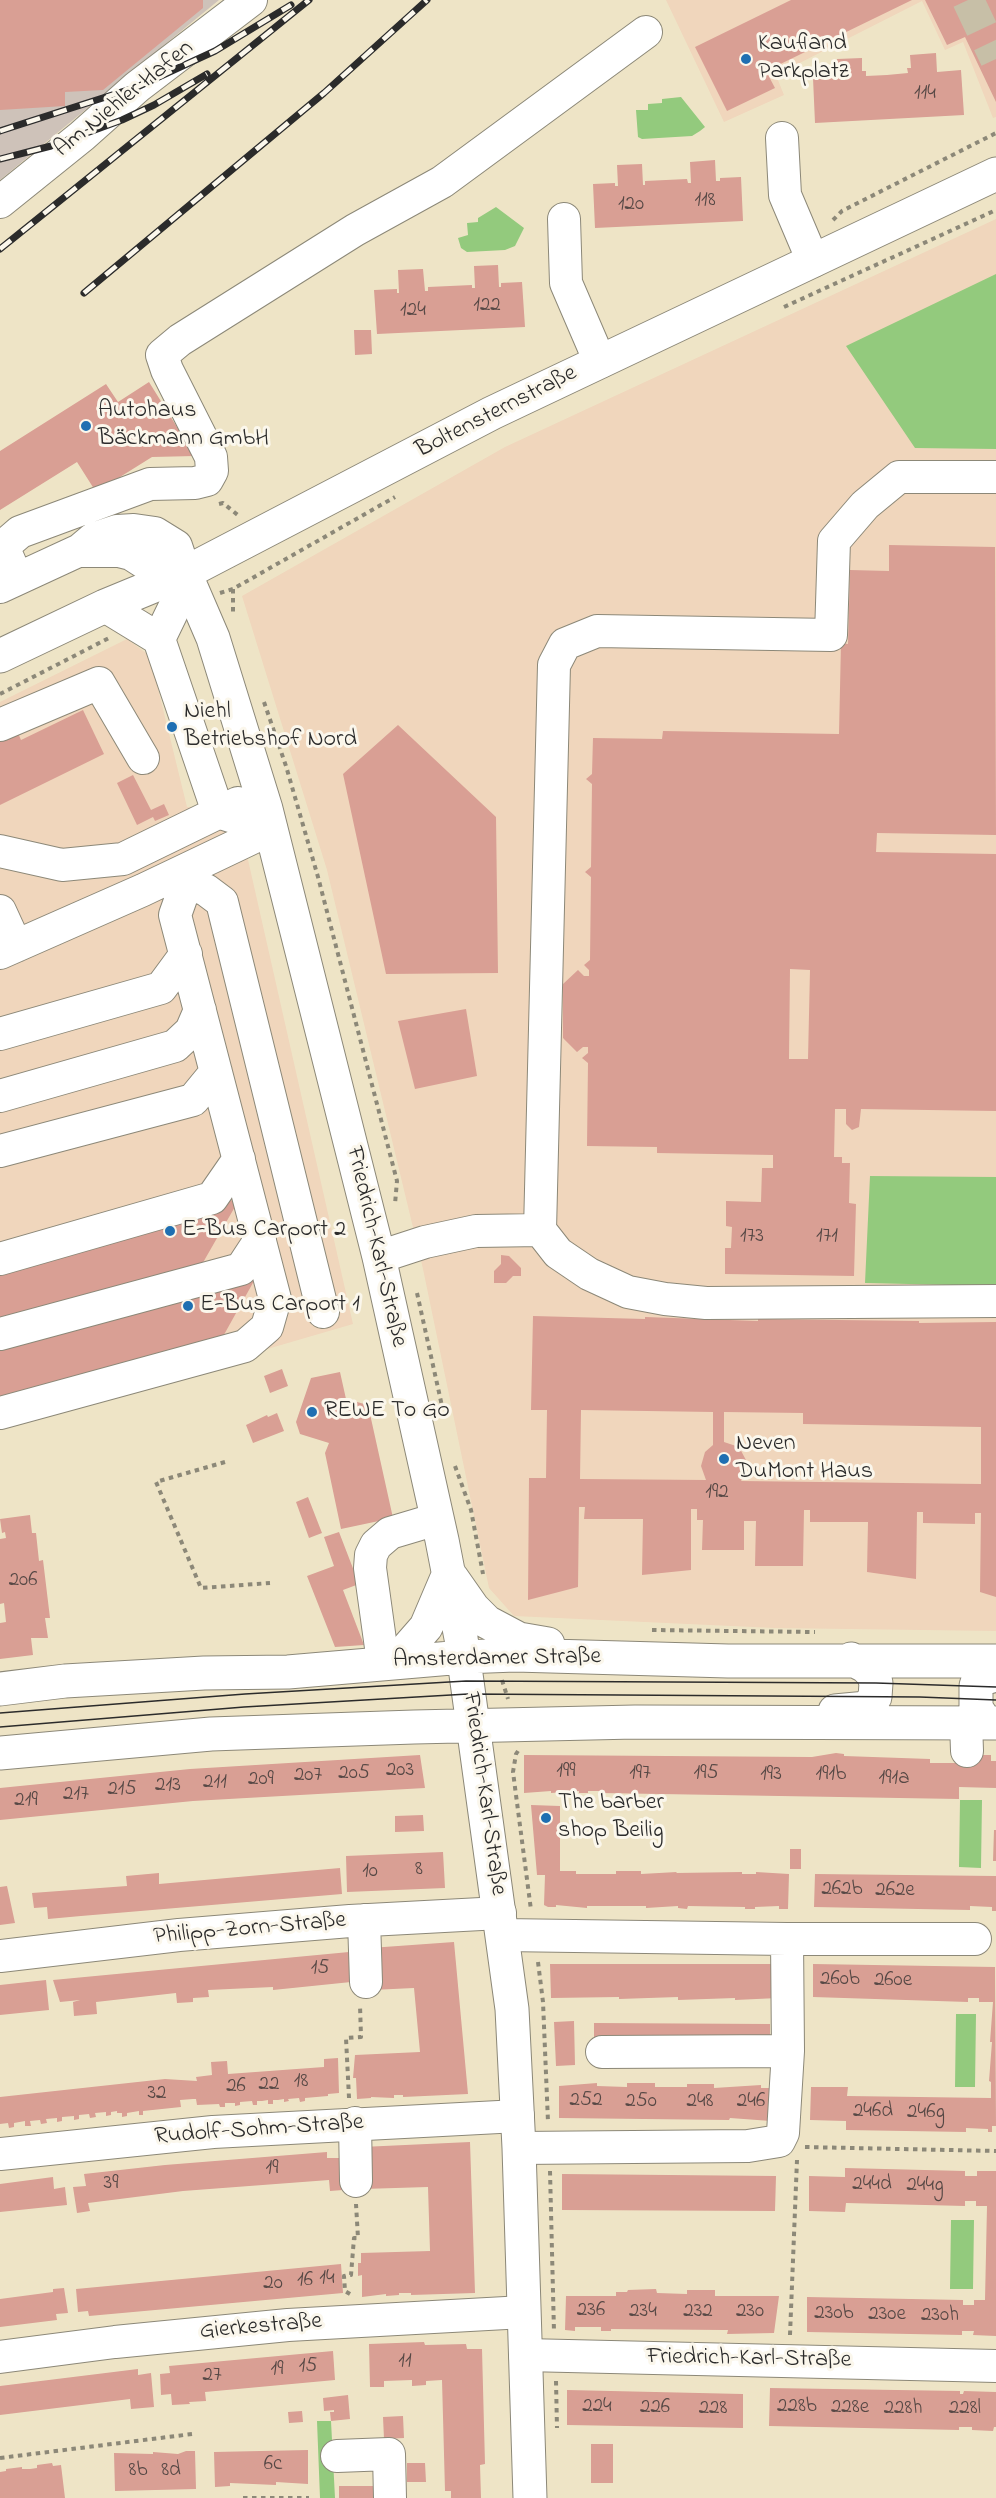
<!DOCTYPE html>
<html>
<head>
<meta charset="utf-8">
<style>
  body { margin:0 }
  canvas { display:block; background:#eee4c6 }
</style>
</head>
<body>
<canvas width="996" height="2498"></canvas>
<script>
const context = document.querySelector('canvas').getContext('2d');
context.lineJoin = 'round';
function fillPath(path, color) { context.fillStyle = color; context.fill(path, 'evenodd'); }
const shape = rows => new Path2D(rows.map(r => 'M' + r).join(''));
function strokePath(path, color, width, dash) { context.strokeStyle = color; context.lineWidth = width; context.lineCap = dash ? 'butt' : 'round'; context.setLineDash(dash || []); context.stroke(path); }
function label(font, color, halo, rows, align = 'center') {
  context.font = font + ' "Indie Flower",sans-serif'; context.lineWidth = 6; context.setLineDash([]); context.textBaseline = 'middle'; context.strokeStyle = halo; context.fillStyle = color; for (const [text, x, y, turn = 0] of rows) {
    context.save(); context.translate(x, y); context.rotate((+turn || 0) * Math.PI / 180); context.textAlign = isNaN(turn) ? turn : align; if (halo) context.strokeText(text, 0, 0); context.fillText(text, 0, 0); context.restore();
  }
}
const built = shape([
  [666,0,996,0,996,117,993,118,963,42,945,50,922,1,776,75,784,95,724,122],
  [996,219,996,1631,775,1628,514,1616,489,1588,423,1269,327,870,242,596,505,447],
  [127,639,150,656,187,807,232,805,244,842,353,1324,0,1427,0,702]
]);
const industrial = shape([
  [0,0,219,0,0,180]
]);
const green = shape([
  [681,97,705,127,700,131,692,136,642,139,638,137,636,110,648,110,648,104,662,103,662,99],
  [496,207,524,228,515,246,505,250,467,252,461,248,458,238,468,235,467,223,478,222,478,218],
  [996,274,996,449,915,448,846,346],
  [870,1176,996,1177,996,1286,865,1283],
  [960,1800,982,1800,981,1868,959,1867],
  [956,2014,976,2014,975,2087,955,2087],
  [951,2220,974,2220,973,2289,950,2289],
  [317,2421,331,2421,335,2498,320,2498]
]);
const building = shape([
  [0,0,203,0,203,8,103,90,65,92,65,106,0,110],
  [791,0,912,0,766,71,775,88,727,111,695,47],
  [925,0,996,0,996,102,965,37,947,45],
  [936,53,937,72,961,70,964,115,815,123,813,78,838,77,837,59,862,58,862,71,866,71,866,76,887,75,908,73,907,68,911,68,910,55],
  [715,160,716,181,720,181,720,178,741,177,743,221,595,228,593,184,615,183,615,186,618,186,617,165,642,164,643,185,645,185,645,181,687,179,688,183,691,183,690,162],
  [498,265,499,287,501,287,501,283,522,282,525,327,377,334,374,290,397,289,397,293,399,293,398,270,423,269,425,291,428,291,428,287,472,285,472,288,475,288,474,266],
  [354,330,371,330,372,354,355,355],
  [149,382,195,456,152,457,96,492,77,462,0,510,0,451,106,384,118,402],
  [889,545,995,547,996,835,877,833,876,852,996,854,996,1111,861,1109,859,1127,852,1130,846,1124,846,1109,835,1109,834,1157,842,1157,842,1163,850,1163,849,1203,856,1204,854,1276,725,1274,725,1248,731,1248,732,1227,726,1226,726,1201,761,1202,762,1168,773,1168,773,1155,657,1153,657,1147,587,1146,588,1063,582,1058,588,1053,588,1047,583,1047,577,1052,563,1038,563,984,578,970,584,976,589,976,589,970,584,965,590,960,591,877,585,872,591,867,592,784,586,779,592,774,593,738,662,739,663,731,839,734,841,643,848,644,850,570,889,571],
  [790,969,810,970,808,1059,789,1059],
  [83,710,104,754,0,805,0,739,17,731,21,740],
  [398,725,496,817,498,973,386,974,343,774],
  [133,775,151,810,164,804,169,815,155,821,153,817,137,825,117,783],
  [466,1009,477,1076,415,1089,398,1021],
  [240,1198,201,1266,0,1322,0,1265],
  [501,1255,509,1256,521,1268,521,1276,513,1276,506,1283,494,1283,494,1271,501,1264],
  [259,1272,221,1340,0,1401,0,1343],
  [533,1316,645,1319,645,1317,758,1321,758,1319,919,1321,919,1323,996,1322,996,1597,980,1592,981,1513,975,1513,975,1524,923,1523,923,1512,917,1512,916,1579,867,1572,868,1522,810,1522,810,1510,804,1510,803,1566,755,1566,756,1521,744,1521,744,1550,702,1550,703,1520,697,1520,697,1509,691,1509,691,1570,642,1575,643,1519,584,1519,585,1507,579,1507,578,1587,528,1600,529,1478,546,1478,547,1410,531,1410],
  [581,1410,713,1412,713,1445,705,1452,701,1466,706,1480,580,1479],
  [724,1412,803,1413,803,1424,981,1427,981,1484,741,1481,746,1473,747,1462,739,1447,724,1442],
  [282,1369,288,1386,270,1393,264,1376],
  [340,1372,346,1399,368,1405,393,1518,341,1529,325,1453,329,1443,300,1434,296,1422,311,1378],
  [277,1413,284,1431,253,1443,246,1425,267,1415,268,1417],
  [308,1497,322,1533,309,1538,296,1502],
  [30,1515,32,1533,36,1533,39,1561,43,1560,50,1618,45,1618,48,1638,31,1638,33,1655,0,1659,0,1623,6,1622,4,1603,0,1604,0,1539,6,1538,5,1532,2,1533,0,1519],
  [339,1532,359,1584,343,1590,364,1645,335,1647,307,1576,334,1566,324,1537],
  [836,1753,844,1754,844,1756,930,1759,930,1763,959,1763,959,1755,991,1755,991,1761,996,1761,996,1788,959,1787,959,1799,600,1793,600,1791,588,1791,588,1793,579,1793,579,1791,551,1793,551,1791,524,1793,524,1755,812,1757],
  [420,1755,425,1788,193,1801,0,1820,0,1788,190,1769],
  [531,1805,560,1806,560,1871,576,1871,576,1874,616,1874,616,1871,641,1871,641,1874,677,1872,676,1873,742,1872,742,1874,756,1874,756,1872,789,1874,788,1909,779,1909,779,1906,755,1907,755,1909,745,1909,745,1907,688,1906,687,1909,678,1908,678,1906,646,1908,646,1906,587,1906,587,1908,556,1905,556,1907,548,1907,544,1905,545,1875,537,1875],
  [423,1815,424,1831,395,1832,395,1816],
  [994,1830,996,1830,996,1861,993,1861],
  [790,1849,801,1849,801,1869,790,1869],
  [443,1852,445,1888,347,1892,346,1856],
  [340,1868,342,1894,81,1916,48,1919,47,1907,34,1908,32,1893,127,1886,126,1876,159,1873,159,1884],
  [815,1874,996,1876,996,1911,992,1911,992,1907,970,1906,970,1910,814,1907],
  [7,1886,15,1923,0,1925,0,1887],
  [454,1942,468,2094,403,2097,403,2095,394,2095,394,2098,371,2097,371,2098,357,2099,356,2078,353,2078,355,2055,420,2052,414,1988,372,1990,370,1948],
  [349,1952,351,1982,273,1990,273,1987,208,1990,209,1997,193,1998,193,2002,177,2003,176,1993,96,2002,97,2014,74,2016,73,2002,80,2000,60,2002,53,1980],
  [550,1964,778,1964,778,1998,735,2000,735,1998,678,2000,678,1997,619,1999,619,1997,551,1998],
  [813,1964,995,1967,996,2126,992,2126,992,2132,988,2132,988,2129,966,2128,966,2132,846,2130,846,2121,810,2120,811,2087,848,2087,847,2096,991,2098,991,2082,989,2081,992,2042,990,2042,993,2002,979,2002,979,1998,968,1998,968,2002,813,1997],
  [46,1980,49,2010,0,2015,0,1985],
  [574,2021,575,2065,556,2066,554,2022],
  [594,2023,770,2024,770,2043,594,2042],
  [338,2058,339,2093,328,2094,328,2096,305,2098,305,2101,300,2102,299,2098,288,2099,289,2101,284,2102,284,2099,278,2100,273,2100,273,2104,268,2104,268,2100,262,2101,257,2101,257,2105,253,2105,252,2101,240,2102,240,2105,235,2106,235,2103,225,2103,225,2107,220,2107,219,2104,197,2105,196,2099,193,2099,180,2100,181,2107,143,2111,143,2115,139,2115,139,2111,127,2113,127,2116,122,2117,122,2113,117,2113,117,2111,111,2112,111,2115,106,2116,106,2112,95,2113,96,2117,90,2118,89,2114,79,2115,79,2119,74,2120,74,2116,62,2117,62,2121,57,2122,57,2118,46,2119,47,2123,41,2124,40,2120,30,2121,31,2126,25,2126,25,2121,14,2123,14,2127,9,2128,8,2123,0,2124,0,2097,165,2079,197,2081,196,2077,212,2075,211,2062,227,2061,228,2074,324,2067,324,2059],
  [597,2083,597,2086,627,2087,627,2083,655,2083,655,2087,687,2087,687,2084,714,2084,714,2088,761,2085,761,2088,772,2088,771,2121,730,2118,729,2120,559,2118,559,2086],
  [470,2142,475,2293,411,2295,411,2293,399,2293,399,2295,386,2296,386,2294,362,2297,362,2275,358,2276,358,2263,361,2263,361,2253,430,2251,428,2187,363,2189,362,2147],
  [327,2152,327,2158,341,2158,343,2190,330,2191,329,2180,183,2191,88,2203,90,2211,77,2213,73,2187,86,2186,84,2174,165,2165],
  [845,2168,965,2171,965,2176,977,2176,977,2171,996,2171,996,2336,973,2335,974,2331,962,2331,962,2335,807,2332,807,2297,963,2300,963,2305,974,2305,974,2300,985,2300,987,2206,976,2206,976,2201,965,2201,965,2206,846,2203,845,2212,809,2211,809,2176,845,2177],
  [562,2174,776,2176,775,2211,562,2210],
  [53,2177,54,2189,65,2187,67,2205,0,2212,0,2184],
  [341,2264,343,2293,89,2316,88,2311,78,2312,76,2289],
  [64,2288,68,2313,56,2314,57,2320,0,2327,0,2299,53,2292,53,2289],
  [656,2289,657,2293,687,2294,687,2290,715,2290,715,2296,779,2296,774,2333,727,2334,728,2330,724,2330,611,2329,611,2331,601,2331,601,2327,575,2327,575,2331,565,2330,566,2296,616,2296,616,2292,627,2292,628,2290],
  [424,2342,425,2345,466,2344,467,2349,482,2349,485,2464,480,2465,481,2498,451,2498,451,2491,445,2491,442,2380,426,2381,426,2385,412,2386,412,2380,384,2381,384,2387,370,2387,369,2344],
  [333,2351,335,2380,205,2392,206,2401,189,2402,190,2404,172,2405,171,2394,161,2395,160,2374,170,2373,169,2366],
  [138,2369,138,2375,151,2373,154,2407,131,2409,130,2399,0,2415,0,2386],
  [770,2388,960,2391,960,2394,963,2394,964,2391,996,2392,996,2427,994,2427,993,2431,972,2430,972,2427,959,2427,959,2430,769,2426],
  [567,2390,743,2394,743,2428,567,2425],
  [348,2395,350,2419,331,2421,330,2412,334,2412,334,2410,324,2411,323,2398],
  [302,2411,303,2422,289,2423,288,2412],
  [403,2416,404,2438,384,2439,383,2417],
  [591,2444,613,2444,613,2483,591,2483],
  [308,2450,308,2484,276,2482,276,2485,230,2483,230,2486,215,2487,214,2452],
  [186,2451,195,2451,196,2489,115,2491,114,2453,153,2454,153,2452,178,2454],
  [52,2463,53,2466,61,2465,65,2498,0,2498,0,2472,6,2471,6,2469,22,2467,22,2469,30,2469,37,2468,37,2465],
  [407,2463,425,2463,426,2482,407,2482],
  [339,2486,378,2486,378,2498,339,2498]
]);
const minorTunnel = shape([
  [968,0,996,59]
]);
const path = shape([
  [833,220,842,211,996,133],
  [784,307,996,210],
  [219,504,223,503,239,516],
  [233,589,233,613],
  [220,593,233,589,395,497],
  [0,694,109,638],
  [264,702,286,766,318,877,397,1181,395,1204],
  [417,1293,442,1406],
  [225,1462,156,1482,201,1588,270,1583],
  [455,1466,471,1510,483,1574],
  [652,1630,815,1632],
  [502,1680,508,1699],
  [518,1751,516,1754,513,1772,531,1910],
  [538,1962,543,2002,548,2122],
  [349,2098,346,2038,361,2037,360,2005],
  [805,2147,996,2151],
  [550,2171,554,2332],
  [350,2294,345,2291,344,2276,351,2275,354,2238,358,2238,356,2204],
  [790,2335,797,2160],
  [556,2381,557,2428],
  [0,2458,192,2434],
  [243,2498,309,2498]
]);
const minor = shape([
  [782,138,785,195,813,261],
  [0,202,82,136,137,87,251,0],
  [564,219,566,283,600,362],
  [84,551,119,551,131,554,145,563,185,573],
  [17,579,6,553,6,544,20,532,150,484,195,483,207,480,212,471,211,457,167,370,162,355,180,340,355,230,442,182,646,32],
  [0,587,80,550,93,539,117,531,134,530,155,533,176,546,185,573,174,608,159,639],
  [105,606,159,639,218,812,271,829],
  [0,725,99,683,143,758],
  [0,851,62,865,123,859,238,803],
  [186,882,206,890,222,902,323,1312],
  [0,911,16,946],
  [0,953,143,890,271,829],
  [0,1034,161,988,186,954],
  [0,1096,175,1046,191,1031,200,1010],
  [0,1151,193,1100,216,1072],
  [540,1230,554,665,565,644,597,631,831,635,834,541,865,505,899,477,996,477],
  [379,1257,425,1242,476,1231,540,1230,558,1253,589,1274,628,1292,665,1299,706,1303,996,1301],
  [0,1259,212,1198,239,1159],
  [0,1334,241,1269,260,1240],
  [0,1413,245,1346,267,1327,275,1299,175,915,192,867],
  [383,1662,370,1568,371,1555,376,1545,390,1533,437,1519],
  [966,1722,967,1751],
  [364,1920,366,1982],
  [503,1935,787,1939,788,2051,783,2133,779,2141,748,2146,519,2148],
  [787,1939,975,1939],
  [0,1956,179,1935,350,1921,500,1913],
  [602,2052,788,2051],
  [355,2123,356,2181],
  [0,2154,213,2132,518,2116],
  [525,2355,996,2366],
  [0,2357,115,2342,288,2325,524,2312],
  [337,2456,389,2454,390,2498]
]);
const major = shape([
  [185,573,213,638,266,809,379,1257,442,1540,461,1638,512,2009,519,2148,530,2498],
  [0,656,105,606,185,573,492,413,996,174],
  [452,1578,473,1608,487,1622,519,1639,548,1644],
  [383,1662,405,1651,426,1627,449,1573],
  [0,1689,65,1681,204,1673,288,1672,463,1657,515,1655,728,1661,996,1661],
  [835,1711,867,1708,875,1697,876,1683,873,1674,865,1666,851,1659],
  [986,1723,976,1708,976,1686,978,1680,996,1675],
  [0,1753,211,1734,414,1727,635,1722,996,1723]
]);
const tram = shape([
  [0,1713,245,1694,466,1681,876,1683,996,1687],
  [0,1727,244,1707,468,1694,920,1697,996,1700]
]);
const rail = shape([
  [0,131,137,87,215,51,291,5],
  [0,159,51,146,122,120,154,105,207,74],
  [0,249,309,0],
  [84,293,324,93,427,0]
]);
const markers = [
  [746,59,6,"#1f6fb2"],
  [86,426,6,"#1f6fb2"],
  [172,727,6,"#1f6fb2"],
  [170,1231,6,"#1f6fb2"],
  [188,1306,6,"#1f6fb2"],
  [312,1412,6,"#1f6fb2"],
  [724,1459,6,"#1f6fb2"],
  [546,1818,6,"#1f6fb2"]
];
const numberNames = [
  ["114",925,95],
  ["118",705,202],
  ["120",631,206],
  ["122",487,307],
  ["124",413,312],
  ["173",752,1238],
  ["171",827,1238],
  ["192",717,1494],
  ["206",23,1582],
  ["203",400,1772],
  ["199",566,1773],
  ["205",354,1775],
  ["197",640,1775],
  ["195",706,1775],
  ["193",771,1776],
  ["191b",831,1776],
  ["207",308,1777],
  ["191a",894,1780],
  ["209",261,1781],
  ["211",215,1784],
  ["213",168,1787],
  ["215",122,1791],
  ["217",76,1796],
  ["219",26,1802],
  ["8",419,1871],
  ["10",370,1873],
  ["262b",842,1891],
  ["262e",895,1892],
  ["15",320,1970],
  ["260b",840,1981],
  ["260e",893,1982],
  ["18",301,2083],
  ["22",269,2086],
  ["26",236,2088],
  ["32",157,2095],
  ["252",586,2102],
  ["250",641,2103],
  ["248",700,2103],
  ["246",751,2103],
  ["246d",873,2113],
  ["246g",926,2114],
  ["19",272,2170],
  ["39",111,2185],
  ["244d",872,2186],
  ["244g",925,2187],
  ["14",327,2280],
  ["16",305,2282],
  ["20",273,2285],
  ["236",591,2312],
  ["234",643,2313],
  ["232",698,2313],
  ["230",750,2313],
  ["230b",834,2315],
  ["230e",887,2316],
  ["230h",940,2317],
  ["11",405,2363],
  ["15",308,2368],
  ["19",277,2371],
  ["27",212,2377],
  ["224",597,2408],
  ["228b",797,2408],
  ["226",655,2409],
  ["228e",850,2409],
  ["228",713,2410],
  ["228h",903,2410],
  ["228l",965,2410],
  ["6c",273,2466],
  ["8b",138,2472],
  ["8d",171,2472]
];
const poiNames = [
  ["Kaufland",758,45],
  ["Parkplatz",758,73],
  ["Autohaus",98,412],
  ["Bäckmann GmbH",98,440],
  ["Niehl",184,713],
  ["Betriebshof Nord",184,741],
  ["E-Bus Carport 2",182,1231],
  ["E-Bus Carport 1",200,1306],
  ["REWE To Go",324,1412],
  ["Neven",736,1445],
  ["DuMont Haus",736,1473],
  ["The barber",558,1804],
  ["shop Beilig",558,1832]
];
const streetNames = [
  ["Am Niehler Hafen",125,100,-39],
  ["Boltensternstraße",497,413,-27],
  ["Friedrich-Karl-Straße",375,1247,77],
  ["Amsterdamer Straße",497,1660,-1],
  ["Friedrich-Karl-Straße",483,1794,82],
  ["Philipp-Zorn-Straße",250,1930,-5],
  ["Rudolf-Sohm-Straße",259,2131,-4],
  ["Gierkestraße",261,2328,-5],
  ["Friedrich-Karl-Straße",749,2360,1]
];
fillPath(built, '#f0d6bc');
fillPath(industrial, '#cec2b9');
fillPath(green, '#93ca7d');
fillPath(building, '#d99f94');
strokePath(minorTunnel, '#c7bfa7', 32, [32, 16]);
strokePath(minor, '#8c8878', 34);
strokePath(major, '#8c8878', 35);
strokePath(path, '#8c8878', 4, [4.5, 4.5]);
strokePath(minor, '#fff', 32);
strokePath(major, '#fff', 33);
strokePath(tram, '#2b2b2b', 1.5);
strokePath(rail, '#2b2b2b', 7);
strokePath(rail, '#fbf7ec', 4.5, [14]);
for (const [x, y, r, color] of markers) { const dot = new Path2D(); dot.arc(x, y, r, 0, 2 * Math.PI); context.fillStyle = color; context.fill(dot); strokePath(dot, '#fbf7ec', 2); }
label('21px', '#564845', null, numberNames);
label('24px', '#2b2b2b', '#fbf7ec', poiNames, 'left');
label('24px', '#2b2b2b', '#fbf7ec', streetNames);
</script>
</body>
</html>
